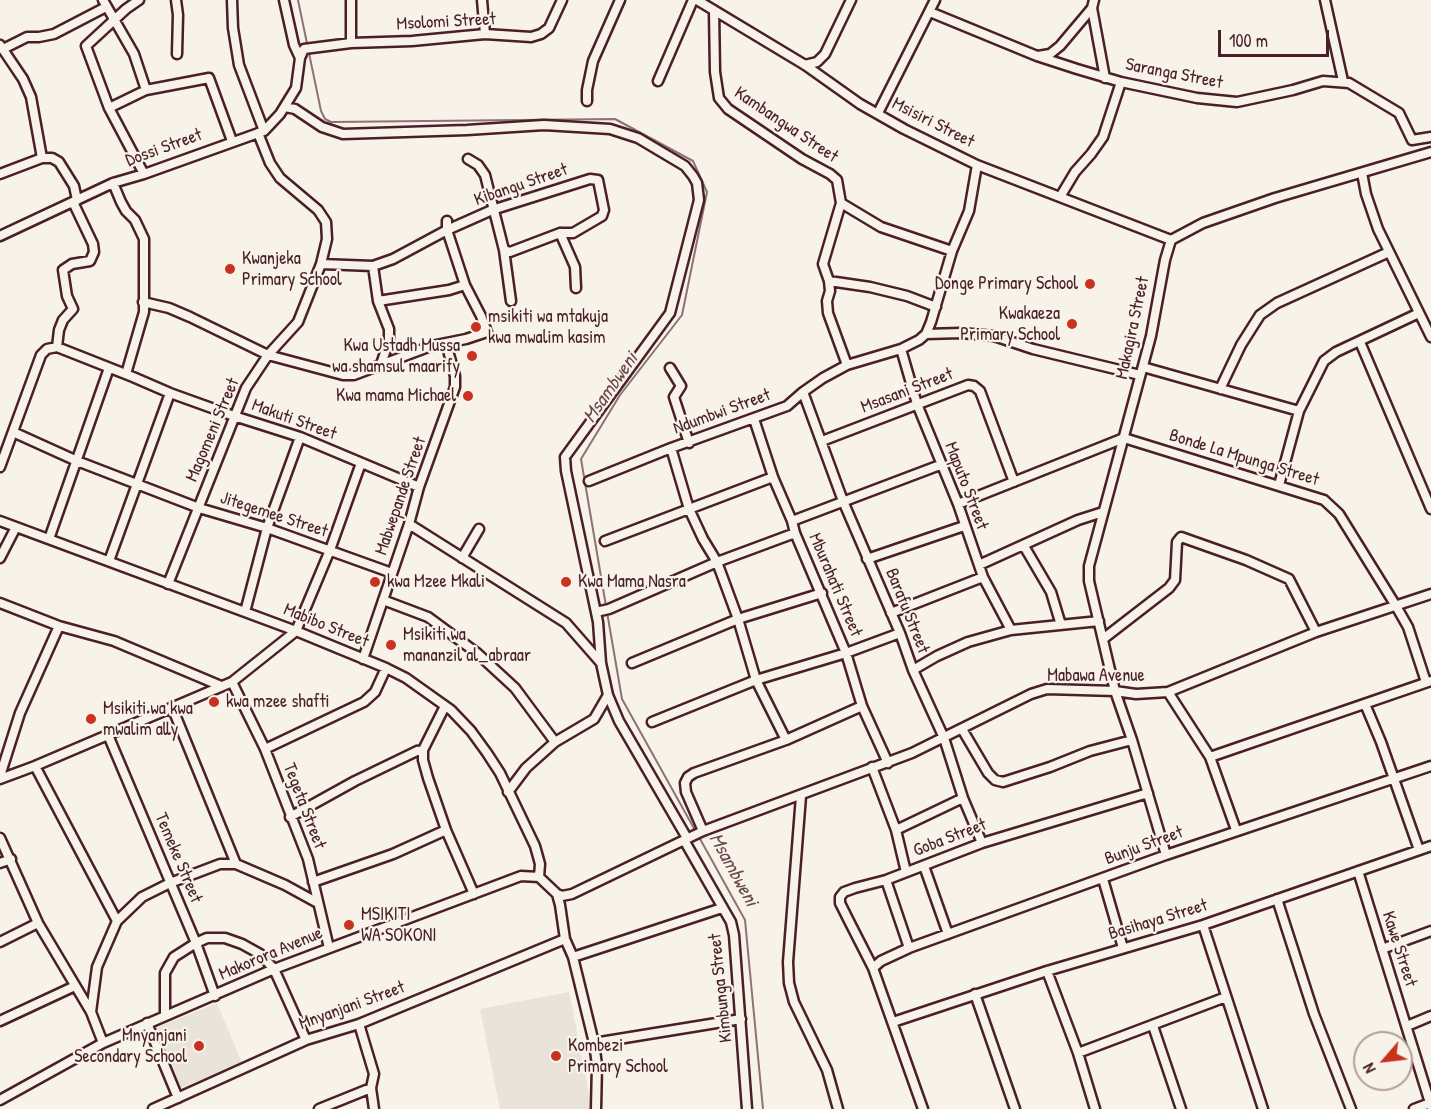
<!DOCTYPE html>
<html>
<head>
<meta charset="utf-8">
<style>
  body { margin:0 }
  #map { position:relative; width:1431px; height:1109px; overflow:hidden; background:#f7f3e8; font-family:"Patrick Hand",sans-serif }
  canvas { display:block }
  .north { position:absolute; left:1353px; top:1031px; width:60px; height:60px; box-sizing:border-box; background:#f7f3e8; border:2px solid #b29e9c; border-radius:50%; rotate:242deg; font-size:16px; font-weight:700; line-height:24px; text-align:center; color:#4a1f2b }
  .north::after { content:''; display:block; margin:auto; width:21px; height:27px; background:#c8321e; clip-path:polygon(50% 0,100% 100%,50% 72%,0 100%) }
  .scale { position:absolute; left:1218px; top:30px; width:111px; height:27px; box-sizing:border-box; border:3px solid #4a1f2b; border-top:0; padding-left:8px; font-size:18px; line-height:21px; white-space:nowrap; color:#4a1f2b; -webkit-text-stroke:4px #f7f3e8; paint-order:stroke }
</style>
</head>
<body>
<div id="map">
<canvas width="1431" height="1109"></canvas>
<div class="north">N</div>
<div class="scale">100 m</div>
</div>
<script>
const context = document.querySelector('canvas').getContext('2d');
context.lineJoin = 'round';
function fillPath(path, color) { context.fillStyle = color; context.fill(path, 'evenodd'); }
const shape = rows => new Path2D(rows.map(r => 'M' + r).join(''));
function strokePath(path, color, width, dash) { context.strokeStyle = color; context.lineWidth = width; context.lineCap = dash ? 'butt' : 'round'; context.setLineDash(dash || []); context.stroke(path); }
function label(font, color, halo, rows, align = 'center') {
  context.font = font + ' "Patrick Hand",sans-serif'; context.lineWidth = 4.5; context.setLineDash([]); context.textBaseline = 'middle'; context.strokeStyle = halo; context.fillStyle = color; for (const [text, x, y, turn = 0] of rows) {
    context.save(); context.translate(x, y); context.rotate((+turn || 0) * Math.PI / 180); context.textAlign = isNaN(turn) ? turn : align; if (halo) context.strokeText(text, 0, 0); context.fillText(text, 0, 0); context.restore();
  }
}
const built = shape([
  [569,992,592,1109,500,1109,480,1009],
  [217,1003,242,1063,181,1088,156,1028]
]);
const stream = shape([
  [298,0,321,111,325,119,331,122,615,119,693,161,707,192,682,315,620,395,581,459,606,606],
  [607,612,622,699,696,832],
  [699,837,745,920,763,1109]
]);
const minor = shape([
  [103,0,134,54,146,90],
  [139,0,126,9,86,46,109,108,144,174],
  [176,0,178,15,177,54],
  [232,0,233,28,239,65,264,131],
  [284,0,294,45,300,58],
  [482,0,485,34],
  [697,0,805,65,860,104,904,129,977,165,1171,240],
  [1094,0,1092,8,1105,78],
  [1325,0,1343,81],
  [714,11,715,72,719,98,728,109,802,159,830,174,837,180,841,203,823,264,829,281,830,291,827,301,828,313,847,365],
  [930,12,1037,56,1077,69,1121,82,1197,98,1237,102,1293,90,1323,81,1349,83,1399,113,1412,140,1431,137],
  [351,43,351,0],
  [0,45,23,79,31,97,42,158],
  [3,49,27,37,39,37,54,34,106,7],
  [1038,56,1050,54,1060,46,1092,8],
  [805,65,817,62,825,54,851,0],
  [658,81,693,0],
  [587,101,587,90,593,61,620,0],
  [285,107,295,109,322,127,343,134,467,130,544,125,610,129,638,138,685,166,693,176,697,183,699,200,670,313,565,457,566,471,598,622,601,663,608,695,619,721,687,838],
  [109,108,146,90,209,78,232,141],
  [878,113,935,0],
  [468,159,478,165,485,175,504,250,511,301],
  [1362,173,1366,194,1378,229,1431,337],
  [0,174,42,158,52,158,59,162,74,186,77,200],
  [113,183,121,202,126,211,135,220,144,239,144,312,126,374],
  [1060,197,1075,172,1091,154,1103,137,1121,82],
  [841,203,881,227,952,251],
  [560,233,575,267,576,288],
  [0,236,113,183,144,174,264,131,280,114,296,88,300,58,304,49,351,43,412,41,485,34,531,37,541,34,549,28,562,0],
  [321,264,373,266,393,259,447,230,492,210,590,179,598,180,604,210,602,216,573,233,560,233,510,252,504,250],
  [373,266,378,301,389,329,389,341,380,367],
  [829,281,870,287,907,296,936,307],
  [378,301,449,290,465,285],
  [143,302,169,308,190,317,268,355,343,375,354,375,431,346,466,339,487,332,481,316,465,285,447,230,447,221],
  [926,334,961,333,994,336,1033,349,1140,375],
  [1360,342,1431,509],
  [57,347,59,330,63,320,73,309,67,296,63,270,72,264,90,261,94,252,93,244,73,202],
  [901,349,917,404,958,504,983,577,1011,630],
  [1143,367,1299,411],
  [670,368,681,386,674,397,689,443],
  [1220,389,1241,345,1260,315,1277,303,1389,252],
  [803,392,843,501,900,633,913,670,944,738,963,798,982,843],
  [754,419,773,477,792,521,795,533,846,653,862,706,888,763],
  [13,432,77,461,199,508,267,528,392,573],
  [822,441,968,385,974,386,980,391,1014,482],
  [671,448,689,509,703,539,717,562,738,619,756,680,786,740],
  [0,467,41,355,47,349,57,347,133,377,170,393,234,416,300,437,419,487],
  [589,481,671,448,787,406,803,392,823,378,847,365,901,349,919,340,926,334,931,322,952,251,969,211,977,165],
  [1279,485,1299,411,1324,361,1336,352,1419,313],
  [958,504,1124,438,1324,500,1339,514,1396,606,1408,627,1426,682],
  [0,521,296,631,386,668,406,678,451,710,471,731,487,753,500,773,535,846,540,864,539,877],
  [792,521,940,465],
  [409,524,566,623,601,663],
  [49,539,109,368],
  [605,541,773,477],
  [1024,546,1051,592,1061,625],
  [0,558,16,527],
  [462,558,479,529],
  [867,559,964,526],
  [109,561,170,393],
  [979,565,1078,520,1103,512],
  [168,584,246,388,268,355,298,322,321,264,327,239,326,222,318,210,280,178,270,163,258,133],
  [383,600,428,617,477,653,515,688,555,742],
  [0,603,59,626,114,641,221,686],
  [245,612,267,528,300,437],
  [596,612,609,609,717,562,795,533],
  [891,613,983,577],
  [1103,639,1169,588,1175,580,1177,542,1181,537,1246,560,1289,579,1316,632],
  [363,659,409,524,419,487,455,387,455,376,446,343],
  [632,663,738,619,822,593],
  [913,670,937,656,968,642,1011,630,1099,621],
  [232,682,265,749,308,859,329,948],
  [1168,692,1210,757,1236,830],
  [1365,704,1381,742,1419,850],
  [445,706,423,750,423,760,428,778,446,830,474,894],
  [172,707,236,864],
  [652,722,756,680,846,653,900,633],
  [962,729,988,773,995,780,1003,782,1050,767,1090,751,1132,740],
  [108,735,196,943,215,996],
  [265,749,364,702,375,692,386,668],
  [1210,757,1431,681],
  [35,766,117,921],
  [872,767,896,830,906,872],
  [0,776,20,713,59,626],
  [0,779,35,766,232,682,296,631,330,550,361,463],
  [508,792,526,768,555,742,594,719,608,695],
  [801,796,788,962,789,983,794,1002,827,1070,838,1109],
  [290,817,355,781,417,751,423,750],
  [896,830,963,798],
  [703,831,686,792,685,783,688,777,694,773,786,740,862,706],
  [0,838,38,923,91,1012,103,1043],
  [684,840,731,922,734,935,747,1109],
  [1166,855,1132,740,1115,691,1089,581,1089,566,1151,336,1165,260,1171,240,1203,223,1275,198,1431,152],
  [0,863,11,859],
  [924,866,948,934],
  [1358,871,1431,1106],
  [1103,879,1123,948],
  [886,880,909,948],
  [313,882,393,854,446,830],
  [557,894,560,905,565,939,573,957,594,1043,597,1065,596,1109],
  [1277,899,1314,1014,1351,1109],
  [1203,925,1263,1109],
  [0,942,38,923],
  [1382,949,1431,931],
  [573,957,722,908],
  [873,968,881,961,909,948,1166,855,1431,766],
  [1047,971,1078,1053,1095,1109],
  [975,994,1015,1109],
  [91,1012,97,967,117,921,142,897,170,883,220,864,236,864,285,885,316,902],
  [165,1015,165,973,174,957,196,943,207,938,225,938,242,944,260,954,274,969,306,1040],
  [0,1021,75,986],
  [893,1022,1047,971,1203,925,1431,846],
  [147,1023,178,1098],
  [359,1024,374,1074,371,1088,374,1109],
  [1153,1026,1181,1109],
  [1407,1026,1431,1016],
  [594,1043,741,1019],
  [1078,1053,1226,997],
  [0,1100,103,1043,274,969,521,876,539,877,557,894,562,896,572,894,703,831,912,753,1031,694,1047,689,1115,691,1136,694,1168,692,1316,632,1431,594],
  [153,1109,306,1040,359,1024,565,939],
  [319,1109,371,1088],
  [923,1109,873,968,849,921,840,903,840,897,844,892,855,888,886,880,982,843,1148,793],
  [1414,1109,1430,1103]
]);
const markers = [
  [230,269,6,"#c8321e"],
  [1090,284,6,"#c8321e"],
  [1072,324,6,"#c8321e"],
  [476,327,6,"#c8321e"],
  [472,356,6,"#c8321e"],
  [468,396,6,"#c8321e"],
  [375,582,6,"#c8321e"],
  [566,582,6,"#c8321e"],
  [391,645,6,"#c8321e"],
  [214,702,6,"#c8321e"],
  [91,719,6,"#c8321e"],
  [349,925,6,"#c8321e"],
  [199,1046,6,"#c8321e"],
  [556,1056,6,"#c8321e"]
];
const streetNames = [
  ["Msolomi Street",446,22,-3],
  ["Saranga Street",1174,74,11],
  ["Msisiri Street",933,123,27],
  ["Kambangwa Street",786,125,34],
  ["Dossi Street",164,148,-20],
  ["Kibangu Street",521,185,-19],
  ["Makagira Street",1133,328,-78],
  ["Msasani Street",907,391,-21],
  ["Ndumbwi Street",722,412,-20],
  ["Makuti Street",294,420,20],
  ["Magomeni Street",213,430,-67],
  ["Bonde La Mpunga Street",1244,458,17],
  ["Maputo Street",966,486,69],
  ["Mabwepande Street",401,496,-71],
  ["Jitegemee Street",274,515,18],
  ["Mburahati Street",835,585,67],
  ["Barafu Street",907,611,68],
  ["Mabibo Street",326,626,22],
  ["Mabawa Avenue",1096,676],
  ["Tegeta Street",304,806,69],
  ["Goba Street",950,838,-21],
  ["Bunju Street",1144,846,-20],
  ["Temeke Street",178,858,67],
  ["Basihaya Street",1158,920,-17],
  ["Kawe Street",1399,949,72],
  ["Makorora Avenue",271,954,-23],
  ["Kimbunga Street",721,988,-96],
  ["Mnyanjani Street",352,1006,-20]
];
const poiNames = [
  ["Kwanjeka",242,259],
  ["Primary School",242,280],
  ["Donge Primary School",1078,284,"right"],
  ["Kwakaeza",1060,314,"right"],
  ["Primary School",1060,335,"right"],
  ["msikiti wa mtakuja",488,317],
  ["kwa mwalim kasim",488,338],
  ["Kwa Ustadh Mussa",460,346,"right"],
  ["wa shamsul maarify",460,367,"right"],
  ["Kwa mama Michael",456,396,"right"],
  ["kwa Mzee Mkali",387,582],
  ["Kwa Mama Nasra",578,582],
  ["Msikiti wa",403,635],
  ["mananzil al_abraar",403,656],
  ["kwa mzee shafti",226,702],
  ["Msikiti wa kwa",103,709],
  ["mwalim ally",103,730],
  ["MSIKITI",361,915],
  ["WA SOKONI",361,936],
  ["Mnyanjani",187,1036,"right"],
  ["Secondary School",187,1057,"right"],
  ["Kombezi",568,1046],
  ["Primary School",568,1067]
];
const waterNames = [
  ["Msambweni",611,388,-55],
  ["Msambweni",733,870,61]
];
fillPath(built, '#eae3da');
strokePath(stream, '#8e7275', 2);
strokePath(minor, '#4a1f2b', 13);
strokePath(minor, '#f7f3e8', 8);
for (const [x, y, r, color] of markers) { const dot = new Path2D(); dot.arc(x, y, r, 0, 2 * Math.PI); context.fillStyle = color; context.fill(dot); strokePath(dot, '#f7f3e8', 2); }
label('18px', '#4a1f2b', '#f7f3e8', streetNames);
label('18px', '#4a1f2b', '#f7f3e8', poiNames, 'left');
label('italic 20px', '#6c4950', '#f7f3e8', waterNames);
</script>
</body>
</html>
